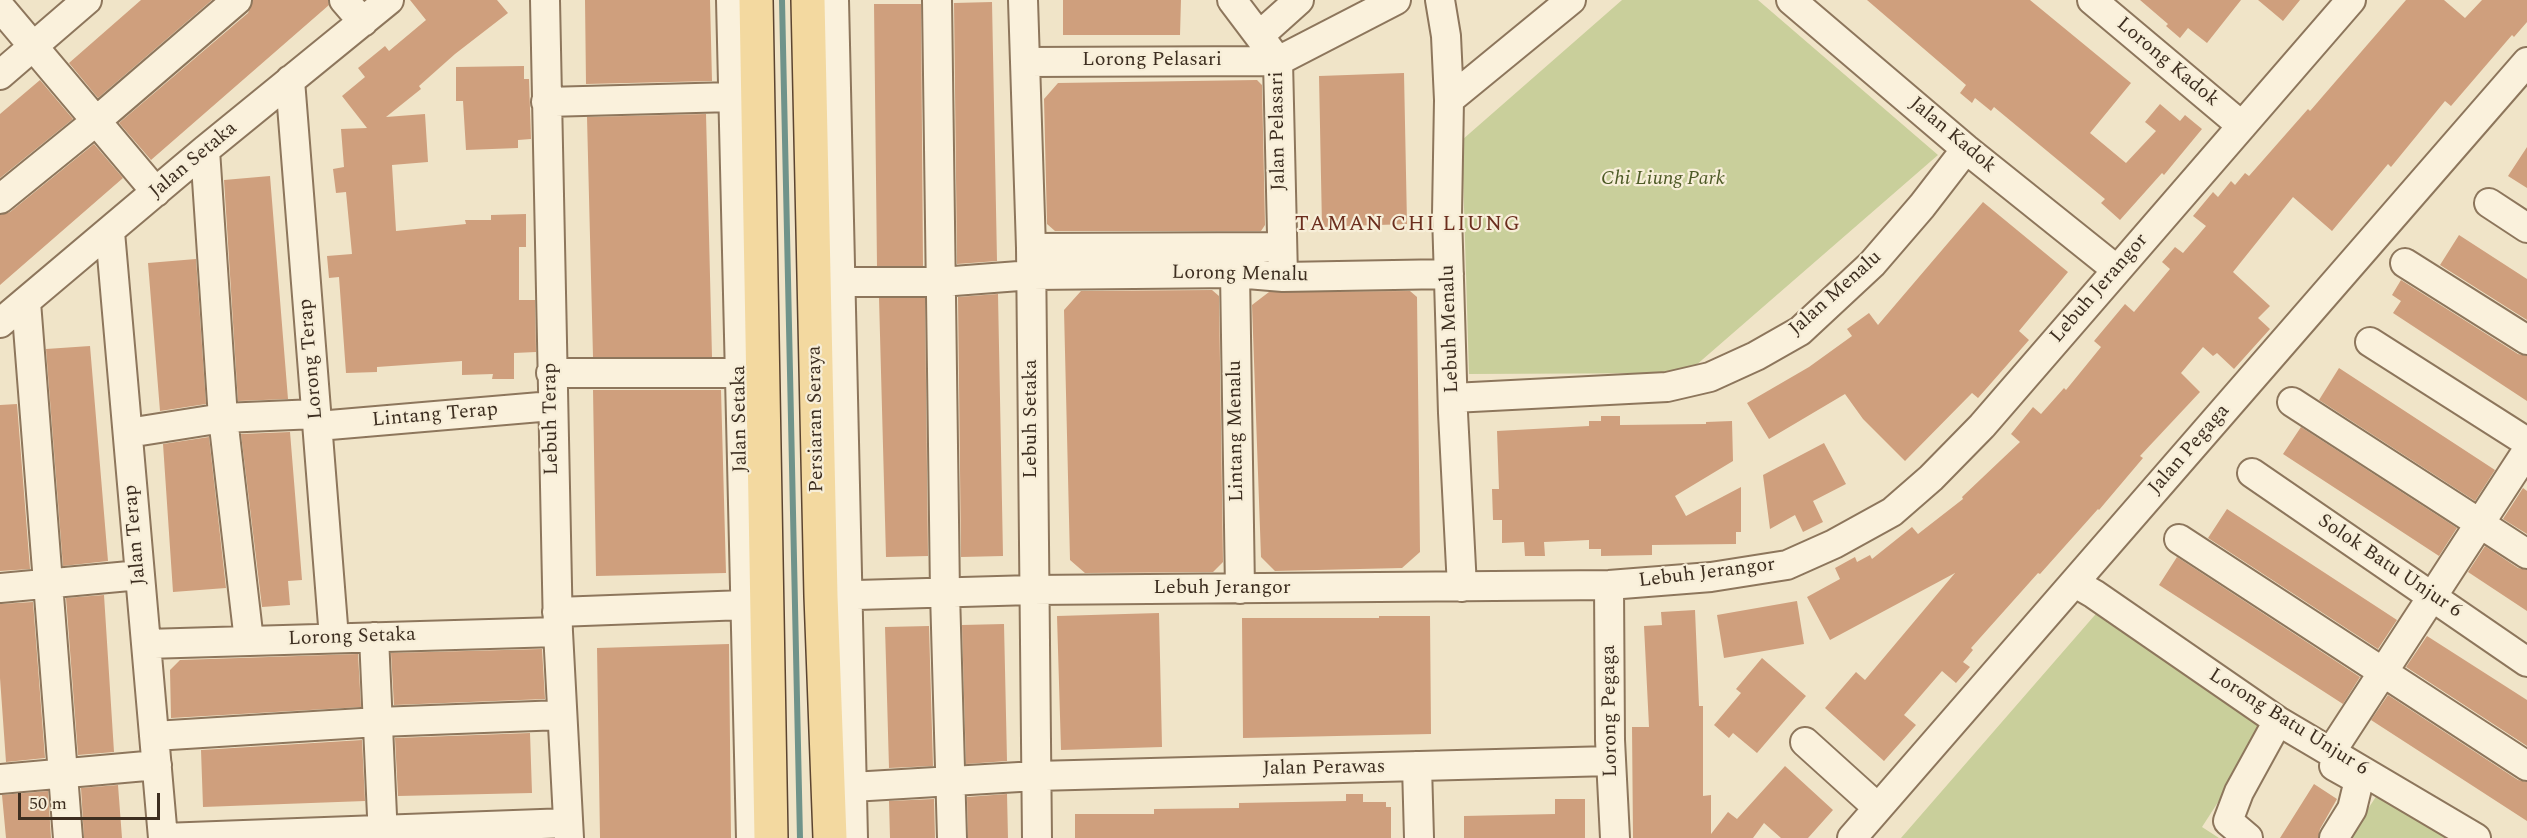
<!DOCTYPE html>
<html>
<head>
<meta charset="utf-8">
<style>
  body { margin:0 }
  #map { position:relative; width:2527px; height:838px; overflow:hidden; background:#f0e4c8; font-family:Spectral,serif }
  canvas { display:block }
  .scale { position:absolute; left:18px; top:793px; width:142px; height:27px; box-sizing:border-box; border:3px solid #3d2e20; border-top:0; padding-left:8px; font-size:18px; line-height:21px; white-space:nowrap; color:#3d2e20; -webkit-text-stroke:4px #f7eed8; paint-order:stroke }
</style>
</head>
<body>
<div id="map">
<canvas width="2527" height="838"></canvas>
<div class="scale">50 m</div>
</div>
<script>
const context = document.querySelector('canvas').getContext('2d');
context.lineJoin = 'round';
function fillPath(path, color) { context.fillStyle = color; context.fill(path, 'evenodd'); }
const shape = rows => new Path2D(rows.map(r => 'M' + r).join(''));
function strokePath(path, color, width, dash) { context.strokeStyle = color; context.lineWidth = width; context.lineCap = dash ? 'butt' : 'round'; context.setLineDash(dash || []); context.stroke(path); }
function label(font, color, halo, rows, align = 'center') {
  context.font = font + ' Spectral,serif'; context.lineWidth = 4.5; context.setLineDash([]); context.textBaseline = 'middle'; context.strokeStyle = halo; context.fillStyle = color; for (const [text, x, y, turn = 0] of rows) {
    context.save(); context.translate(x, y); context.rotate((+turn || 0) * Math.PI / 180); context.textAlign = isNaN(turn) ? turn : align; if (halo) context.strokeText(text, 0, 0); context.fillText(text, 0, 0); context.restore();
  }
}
const green = shape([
  [1622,0,1758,0,1938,155,1687,373,1469,374,1462,140],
  [2101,608,2269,723,2202,827,2219,838,1901,838],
  [2379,792,2458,838,2349,838]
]);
const stream = shape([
  [782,0,800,838]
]);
const building = shape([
  [141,0,212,0,98,98,69,63],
  [253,0,328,0,329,5,151,160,119,123,248,13],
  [410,0,497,0,508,13,455,54,419,86,421,89,386,117,425,114,428,162,392,165,396,231,466,224,465,220,491,220,491,215,526,214,526,247,519,247,519,300,535,300,536,352,514,353,514,379,492,379,493,374,462,375,462,361,377,367,377,372,346,373,339,277,329,278,327,256,352,254,346,192,336,193,333,169,344,167,341,129,367,128,342,96,365,77,358,68,385,46,389,51,426,20],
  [585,0,710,0,712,81,586,84],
  [1063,0,1181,0,1180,35,1063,35],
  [1867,0,2030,0,2131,83,2090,133,2126,163,2156,131,2145,122,2160,104,2180,121,2185,115,2202,129,2164,175,2162,173,2120,220,2101,203,2105,199,1994,107,1991,111,1975,98,1972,103,1960,93,1966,85],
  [2140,0,2241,0,2207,43,2188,28,2180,38,2166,26,2168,24],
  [2258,0,2300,0,2283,21],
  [2406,0,2444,0,2465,18,2482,0,2527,0,2527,22,2514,37,2512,35,2451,106,2445,101,2391,167,2388,164,2332,231,2293,197,2233,272,2270,306,2258,318,2270,329,2234,369,2217,353,2213,356,2203,347,2181,373,2200,392,2140,456,2143,458,2099,510,2098,509,2040,574,2038,573,1971,648,1973,650,1963,662,1970,667,1956,683,1942,671,1904,715,1916,725,1884,761,1825,708,1856,672,1865,680,1955,573,1830,640,1807,597,1840,579,1835,568,1855,557,1857,562,1870,555,1872,559,1912,527,1918,534,1963,499,1962,497,2020,442,2011,434,2033,407,2041,414,2064,388,2066,390,2101,347,2094,341,2125,304,2134,312,2170,269,2162,262,2175,247,2183,253,2206,226,2193,216,2213,192,2218,197,2231,181,2235,185,2245,173,2249,176,2308,109,2310,111],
  [992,2,997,261,957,264,954,3],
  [874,4,921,4,923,266,877,266],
  [524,66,524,79,529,79,531,139,518,140,518,148,466,150,463,101,456,101,456,67],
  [1404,73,1407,224,1322,227,1319,76],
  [40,80,73,119,0,178,0,114],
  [1257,80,1262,85,1265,225,1261,231,1055,231,1047,224,1044,99,1058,83],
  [706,114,712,357,593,357,587,117],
  [94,144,123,178,0,285,0,215,10,212],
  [2527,147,2527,188,2508,176],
  [270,176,288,399,238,401,224,180],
  [1983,202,2068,272,2019,331,2029,340,1978,398,1972,393,1905,461,1863,419,1845,394,1769,439,1747,403,1809,367,1852,336,1847,329,1869,313,1878,325],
  [2459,235,2527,279,2527,320,2440,265],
  [196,259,206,404,160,411,148,263],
  [2401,280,2518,354,2527,356,2527,401,2393,313,2401,301,2392,295],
  [1212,290,1219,296,1223,562,1213,572,1085,573,1070,560,1064,310,1081,291],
  [1410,291,1417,297,1420,552,1402,568,1275,571,1261,557,1252,305,1269,292],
  [998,294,1003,556,961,557,958,297],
  [879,298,925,298,928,556,886,557],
  [90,346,108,561,63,566,46,349],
  [2339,368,2495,470,2475,501,2319,400],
  [593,390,721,390,726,573,596,576],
  [17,404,30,569,0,571,0,405],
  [1601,416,1620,416,1620,425,1706,424,1706,422,1732,421,1733,461,1675,496,1686,516,1741,487,1741,532,1736,532,1736,544,1652,545,1652,555,1601,556,1601,549,1589,549,1589,540,1544,542,1545,556,1525,556,1524,542,1502,543,1502,520,1493,520,1492,489,1499,489,1497,431,1589,426,1589,421,1601,421],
  [2301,427,2457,528,2439,556,2283,454],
  [290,432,302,580,288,581,290,605,262,607,241,434],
  [209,437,226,588,173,592,163,444],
  [1824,443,1846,484,1813,501,1823,522,1803,532,1795,515,1770,529,1763,475],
  [2523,488,2527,491,2527,534,2503,519],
  [2227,509,2397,620,2378,649,2208,538],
  [2485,546,2518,568,2527,570,2527,611,2468,572],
  [2177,557,2360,677,2343,704,2159,585],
  [104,595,114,752,78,755,66,598],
  [1797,601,1804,644,1724,658,1717,615],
  [33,602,45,758,6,762,0,678,0,604],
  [1695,610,1699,706,1703,706,1703,796,1711,795,1711,834,1728,812,1737,819,1785,766,1833,810,1808,838,1781,838,1764,823,1753,838,1633,838,1632,727,1649,727,1644,626,1662,625,1661,612],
  [1159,613,1162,747,1061,750,1057,616],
  [1379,616,1430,616,1431,734,1243,738,1242,618,1379,618],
  [1004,624,1007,761,966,764,962,625],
  [929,626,933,766,889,768,885,627],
  [2427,636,2527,700,2527,746,2406,667],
  [729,644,731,838,600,838,597,648],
  [542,649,545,699,394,705,391,653],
  [358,654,361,707,171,718,170,670,180,660],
  [1762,658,1806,696,1757,753,1733,733,1729,738,1714,725,1741,693,1736,689],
  [2388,695,2518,780,2527,782,2527,821,2371,720],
  [530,733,532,793,398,796,395,738],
  [362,740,365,801,203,807,201,750],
  [2314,784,2337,799,2320,829,2318,838,2280,838],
  [118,785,122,838,84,838,81,788],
  [48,791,51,838,6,838,2,795],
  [1007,794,1008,838,968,838,967,797],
  [1346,794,1363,794,1363,802,1386,802,1386,807,1391,807,1391,838,1075,838,1075,814,1154,814,1154,809,1239,808,1239,803,1346,801],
  [934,799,935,838,890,838,889,801],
  [1555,799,1585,799,1585,838,1464,838,1464,816,1555,814]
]);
const minor = shape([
  [344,0,363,22],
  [545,0,558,632,569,838],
  [731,0,751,838],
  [834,0,853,838],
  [937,0,945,593,952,838],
  [1023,0,1031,248,1037,838],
  [1232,0,1278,61,1283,277],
  [1440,0,1446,36,1449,100,1447,214,1453,413,1462,587],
  [1791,0,1966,149,2117,270],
  [2092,0,2242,126],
  [0,7,156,192],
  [1260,35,1299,0],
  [1026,62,1278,61,1396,0],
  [0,75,87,0],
  [290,80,334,638],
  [1449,100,1571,0],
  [546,102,733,97],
  [205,150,223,418,316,414],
  [0,199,95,122,237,0],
  [2489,203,2527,228],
  [110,232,163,838],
  [1031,248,1281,247],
  [2405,263,2527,340],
  [1235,273,1240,589],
  [842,282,941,282,1032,275,1235,273,1283,277,1449,274],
  [26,302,68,838],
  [0,323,205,150,389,0],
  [2370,342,2527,442],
  [551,373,740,373],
  [1453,398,1667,387,1710,377,1756,356,1800,331,1872,264,1922,206,1966,149],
  [2292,402,2527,554],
  [318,426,552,406],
  [128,433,223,418,249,641],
  [2252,473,2527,662],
  [2179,539,2527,766],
  [2075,583,2094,594,2278,721,2476,838],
  [1609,585,1610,740,1615,838],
  [0,588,140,575],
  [821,596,1033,590,1609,585,1711,577,1787,565,1834,544,1892,512,1931,478,1982,426,2351,0],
  [557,612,745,605],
  [374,637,383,838],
  [146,644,558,632],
  [154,736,378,722,562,715],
  [1805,742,1878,808],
  [2331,752,2527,451],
  [1417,766,1419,838],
  [0,779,157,765],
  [852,787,1036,776,1611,761],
  [163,838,568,823],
  [1852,838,2527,62],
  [2248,838,2228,821,2239,792,2278,721],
  [2334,838,2352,809,2359,780,2334,766]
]);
const major = shape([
  [756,0,771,838],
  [808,0,821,596,830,838]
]);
const streetNames = [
  ["Lorong Pelasari",1152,61],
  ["Lorong Kadok",2167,63,40],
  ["Jalan Pelasari",1279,131,-91],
  ["Jalan Kadok",1952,136,40],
  ["Jalan Setaka",194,161,-40],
  ["Lorong Menalu",1240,275,1],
  ["Lebuh Jerangor",2100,289,-49],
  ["Jalan Menalu",1836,294,-42],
  ["Lebuh Menalu",1451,329,-92],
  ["Lorong Terap",312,359,-95],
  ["Lintang Terap",435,416,-5],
  ["Lebuh Terap",552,419,-91],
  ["Jalan Setaka",741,419,-91],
  ["Persiaran Seraya",817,419,-91],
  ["Lebuh Setaka",1032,419,-90],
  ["Lintang Menalu",1237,431,-91],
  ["Jalan Pegaga",2190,450,-49],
  ["Jalan Terap",136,535,-95],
  ["Solok Batu Unjur 6",2389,567,34],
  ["Lebuh Jerangor",1707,574,-7],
  ["Lebuh Jerangor",1222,589],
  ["Lorong Setaka",352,638,-2],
  ["Lorong Pegaga",1611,711,-91],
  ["Lorong Batu Unjur 6",2288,723,32],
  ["Jalan Perawas",1324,769,-1]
];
const parkNames = [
  ["Chi Liung Park",1663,180]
];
const neighbourhoodNames = [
  ["TAMAN CHI LIUNG",1408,226]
];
fillPath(green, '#c9cf9b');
strokePath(stream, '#6f938a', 6);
fillPath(building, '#cf9f7d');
strokePath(minor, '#8d765c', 32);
strokePath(major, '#5b4430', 36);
strokePath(minor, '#faf1dc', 28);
strokePath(major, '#f3d9a0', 33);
label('20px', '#3d2e20', '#f7eed8', streetNames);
label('italic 20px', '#4d5a26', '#f7eed8', parkNames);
context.letterSpacing = '1.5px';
label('21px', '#6b2e1e', '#f7eed8', neighbourhoodNames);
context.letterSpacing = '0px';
</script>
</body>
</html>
